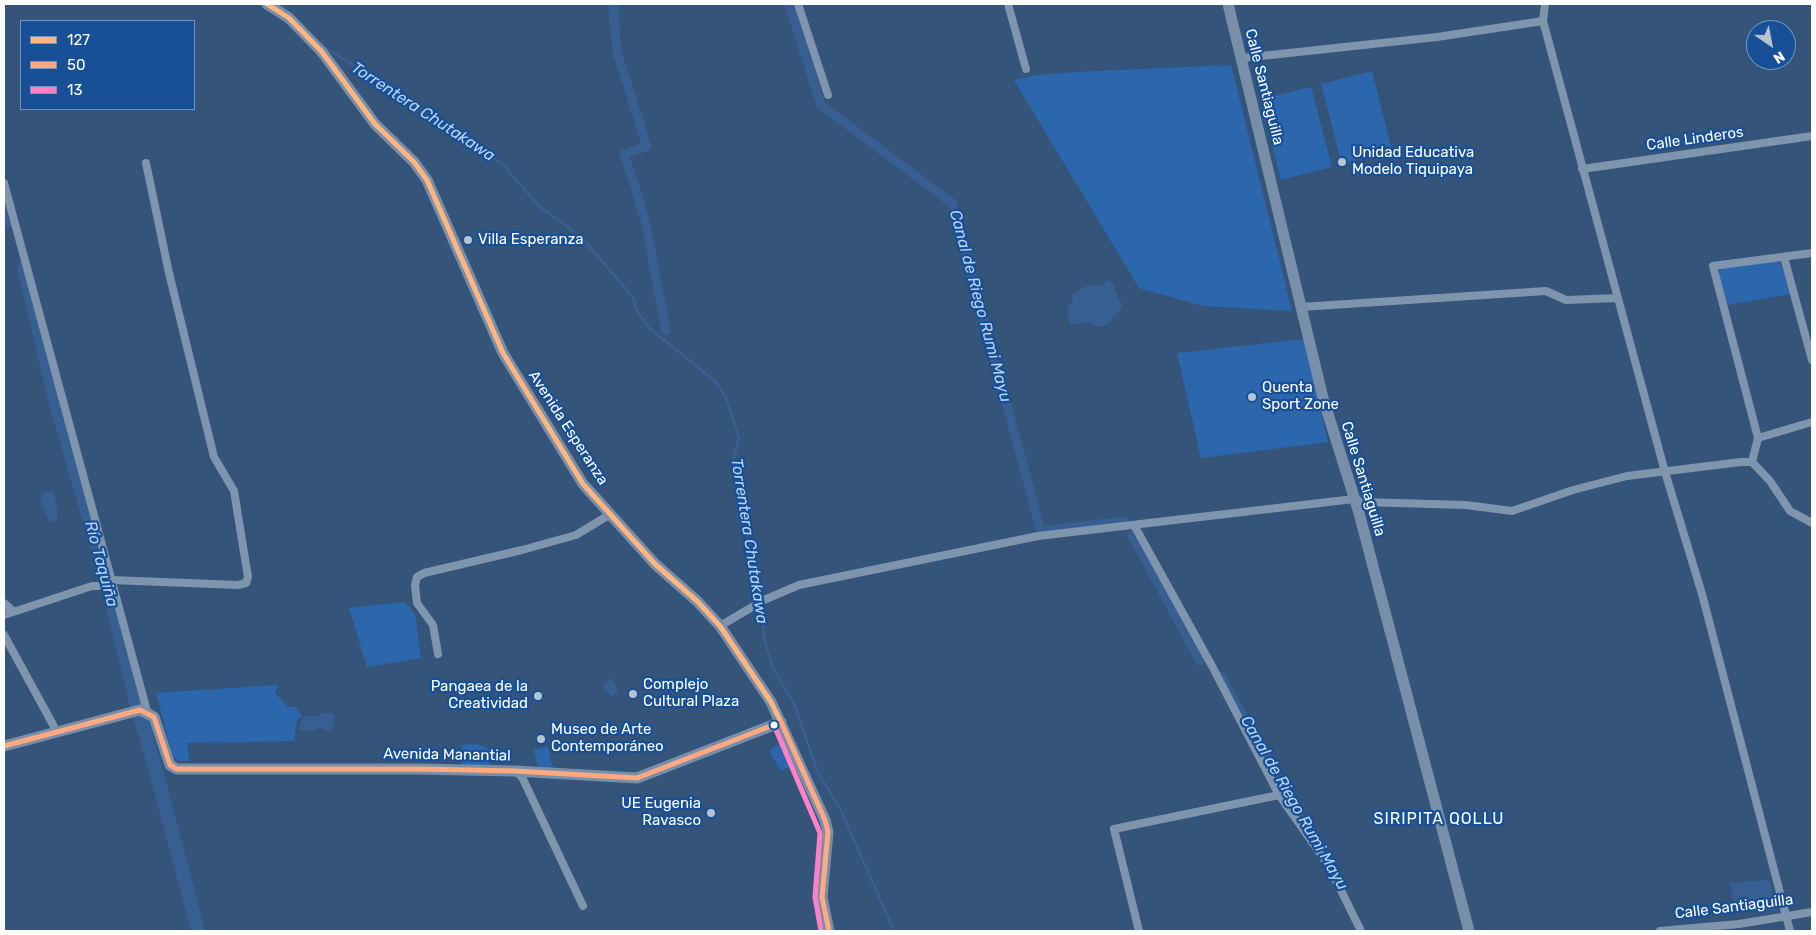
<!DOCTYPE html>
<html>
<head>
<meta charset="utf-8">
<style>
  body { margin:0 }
  #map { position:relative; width:1816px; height:935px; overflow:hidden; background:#35547a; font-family:Rubik,sans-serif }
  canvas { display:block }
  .frame { position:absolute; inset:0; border:5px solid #fff; pointer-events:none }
  .legend { position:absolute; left:20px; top:20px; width:175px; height:90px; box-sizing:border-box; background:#185097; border:1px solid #7496c1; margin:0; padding:6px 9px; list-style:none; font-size:15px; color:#fff }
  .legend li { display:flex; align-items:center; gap:10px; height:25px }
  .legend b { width:25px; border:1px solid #7496c1 }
  .north { position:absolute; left:1746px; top:20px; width:50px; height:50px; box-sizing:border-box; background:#185097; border:1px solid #7496c1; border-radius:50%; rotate:147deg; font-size:14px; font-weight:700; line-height:20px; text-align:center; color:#fff }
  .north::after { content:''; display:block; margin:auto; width:18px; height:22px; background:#b8c3d0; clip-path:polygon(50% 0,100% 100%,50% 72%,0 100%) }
</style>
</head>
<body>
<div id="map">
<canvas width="1816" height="935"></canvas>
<div class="frame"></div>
<ul class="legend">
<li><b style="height:6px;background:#ffb580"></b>127</li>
<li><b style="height:6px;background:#ffa980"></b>50</li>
<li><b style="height:6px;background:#ff80c5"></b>13</li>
</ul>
<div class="north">N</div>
</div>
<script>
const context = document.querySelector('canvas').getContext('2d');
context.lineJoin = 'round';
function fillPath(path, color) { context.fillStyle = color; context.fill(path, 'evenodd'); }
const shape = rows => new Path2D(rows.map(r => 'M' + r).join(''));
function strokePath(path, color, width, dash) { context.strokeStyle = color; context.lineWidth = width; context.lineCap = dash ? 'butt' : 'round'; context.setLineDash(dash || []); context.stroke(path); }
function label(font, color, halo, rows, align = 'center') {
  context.font = font + ' Rubik,sans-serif'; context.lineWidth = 4.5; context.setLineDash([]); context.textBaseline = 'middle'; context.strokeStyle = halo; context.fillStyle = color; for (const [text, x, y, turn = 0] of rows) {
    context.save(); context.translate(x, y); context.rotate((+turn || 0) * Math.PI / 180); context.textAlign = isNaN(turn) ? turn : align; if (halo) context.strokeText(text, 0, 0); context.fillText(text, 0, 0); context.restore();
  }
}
const green = shape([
  [1231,65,1292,311,1203,306,1139,288,1014,80,1038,75,1076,72],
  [1372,71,1392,151,1342,164,1321,84],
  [1311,87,1332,167,1281,180,1261,99],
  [1774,261,1779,262,1782,267,1790,294,1727,305,1719,273,1721,269],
  [1304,339,1328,442,1201,458,1177,353],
  [405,602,415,614,421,658,367,667,349,608],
  [278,685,275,693,288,707,295,707,302,716,297,720,294,741,187,743,189,761,179,761,173,756,156,693],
  [782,743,794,764,781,771,769,750],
  [477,744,489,749,490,765,462,765,462,745],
  [548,747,553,770,539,769,534,750]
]);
const water = shape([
  [1106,281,1110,281,1114,286,1119,301,1122,303,1122,309,1105,326,1096,326,1089,322,1072,325,1069,323,1067,307,1073,301,1072,294,1087,286,1102,285],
  [48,491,54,492,57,508,57,519,53,522,48,520,40,501,42,493],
  [611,678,618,691,612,697,604,689,604,684],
  [321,713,334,713,333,727,328,731,320,727,313,731,299,730,301,721,305,716,317,716],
  [1769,880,1777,911,1735,911,1730,883]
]);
const stream = shape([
  [280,4,286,10],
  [326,48,442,121,503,165,539,206,581,237,633,297,636,309,649,328,715,381,726,398,739,438,734,457,738,483,757,581,765,641,773,668,794,704,818,773,840,808,894,931]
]);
const canal = shape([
  [615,4,613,8,617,53,647,146,624,154,645,219,666,331],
  [789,4,821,105,952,203,1041,531,1124,521],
  [1132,535,1200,661],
  [1221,676,1285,791,1318,845]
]);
const river = shape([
  [4,197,10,220],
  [24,267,56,403,106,577,137,706,155,767,198,931]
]);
const street = shape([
  [798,4,828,95],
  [1008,4,1026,69],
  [1545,4,1543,21,1665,472,1702,594,1790,931],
  [1243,58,1437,37,1543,21],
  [1582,169,1812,136],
  [4,183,147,711],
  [1784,257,1812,360],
  [1301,307,1546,291,1566,300,1617,298],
  [1758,438,1812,422],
  [1752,462,1758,438,1713,266,1812,253],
  [1134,525,1212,666,1279,795,1329,866,1361,931],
  [111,580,238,585,246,583,248,577,234,491,214,457,169,273,146,163],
  [4,603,13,611],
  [4,615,92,586,98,586],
  [720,626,764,600,799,585,1038,536,1354,499,1361,502,1466,505,1512,511,1573,490,1627,476,1741,462,1752,462,1770,481,1790,511,1812,523],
  [4,635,57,732],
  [438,654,433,625,417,603,415,585,417,577,424,573,522,550,576,535,609,515],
  [515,771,522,777,583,906],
  [1139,931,1114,829,1279,795],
  [1660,931,1739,924,1812,912]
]);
const secondary = shape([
  [267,4,289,18,322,52,375,124,414,162,427,180,503,353,583,484,655,564,697,601,720,626,771,702,825,820,828,832,822,897,829,931],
  [1228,4,1323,398,1359,513,1469,931],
  [4,746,140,710,154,717,170,765,177,769,419,769,515,771,637,778,781,722]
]);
const bus1 = shape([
  [267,4,289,18,322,52,375,124,414,162,427,180,503,353,583,484,655,564,697,601,720,626,771,702,781,722]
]);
const bus2 = shape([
  [781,722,825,820,828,832,822,897,829,931],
  [4,746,140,710,154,717,170,765,177,769,419,769,515,771,637,778,781,722]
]);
const bus3 = shape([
  [774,725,820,833,815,897,821,931]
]);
const markers = [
  [1342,162,5,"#b8c3d0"],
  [468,240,5,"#b8c3d0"],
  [1252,397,5,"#b8c3d0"],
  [633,694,5,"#b8c3d0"],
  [538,696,5,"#b8c3d0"],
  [774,725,4.5,"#fff"],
  [541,739,5,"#b8c3d0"],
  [711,813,5,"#b8c3d0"]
];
const streetNames = [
  ["Calle Santiaguilla",1264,87,76],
  ["Calle Linderos",1695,139,-8],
  ["Avenida Esperanza",568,428,57],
  ["Calle Santiaguilla",1363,479,73],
  ["Avenida Manantial",447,755,1],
  ["Calle Santiaguilla",1734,907,-7]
];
const poiNames = [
  ["Unidad Educativa",1352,153],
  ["Modelo Tiquipaya",1352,170],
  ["Villa Esperanza",478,240],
  ["Quenta",1262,388],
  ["Sport Zone",1262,405],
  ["Complejo",643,685],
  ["Cultural Plaza",643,702],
  ["Pangaea de la",528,687,"right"],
  ["Creatividad",528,704,"right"],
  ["Museo de Arte",551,730],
  ["Contemporáneo",551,747],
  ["UE Eugenia",701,804,"right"],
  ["Ravasco",701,821,"right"]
];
const waterNames = [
  ["Torrentera Chutakawa",423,112,33],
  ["Canal de Riego Rumi Mayu",980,306,75],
  ["Torrentera Chutakawa",749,541,81],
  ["Río Taquiña",101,564,75],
  ["Canal de Riego Rumi Mayu",1294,803,60]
];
const neighbourhoodNames = [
  ["SIRIPITA QOLLU",1439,819]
];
fillPath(green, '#2c67ad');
fillPath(water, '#385f92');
strokePath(stream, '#385f92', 2.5);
strokePath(canal, '#385f92', 9);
strokePath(river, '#385f92', 14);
strokePath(street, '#7f94ad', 8);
strokePath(secondary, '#798fa9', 11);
strokePath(bus1, '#ffb580', 5);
strokePath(bus2, '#ffa980', 5);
strokePath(bus3, '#ff80c5', 5);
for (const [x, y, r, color] of markers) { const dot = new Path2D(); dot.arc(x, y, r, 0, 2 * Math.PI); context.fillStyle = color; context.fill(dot); strokePath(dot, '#185097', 2); }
label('15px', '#fff', '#185097', streetNames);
label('15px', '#fff', '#185097', poiNames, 'left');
label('italic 16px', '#b7d5f8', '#185097', waterNames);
context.letterSpacing = '1px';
label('16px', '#fff', '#185097', neighbourhoodNames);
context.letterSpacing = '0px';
</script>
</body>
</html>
